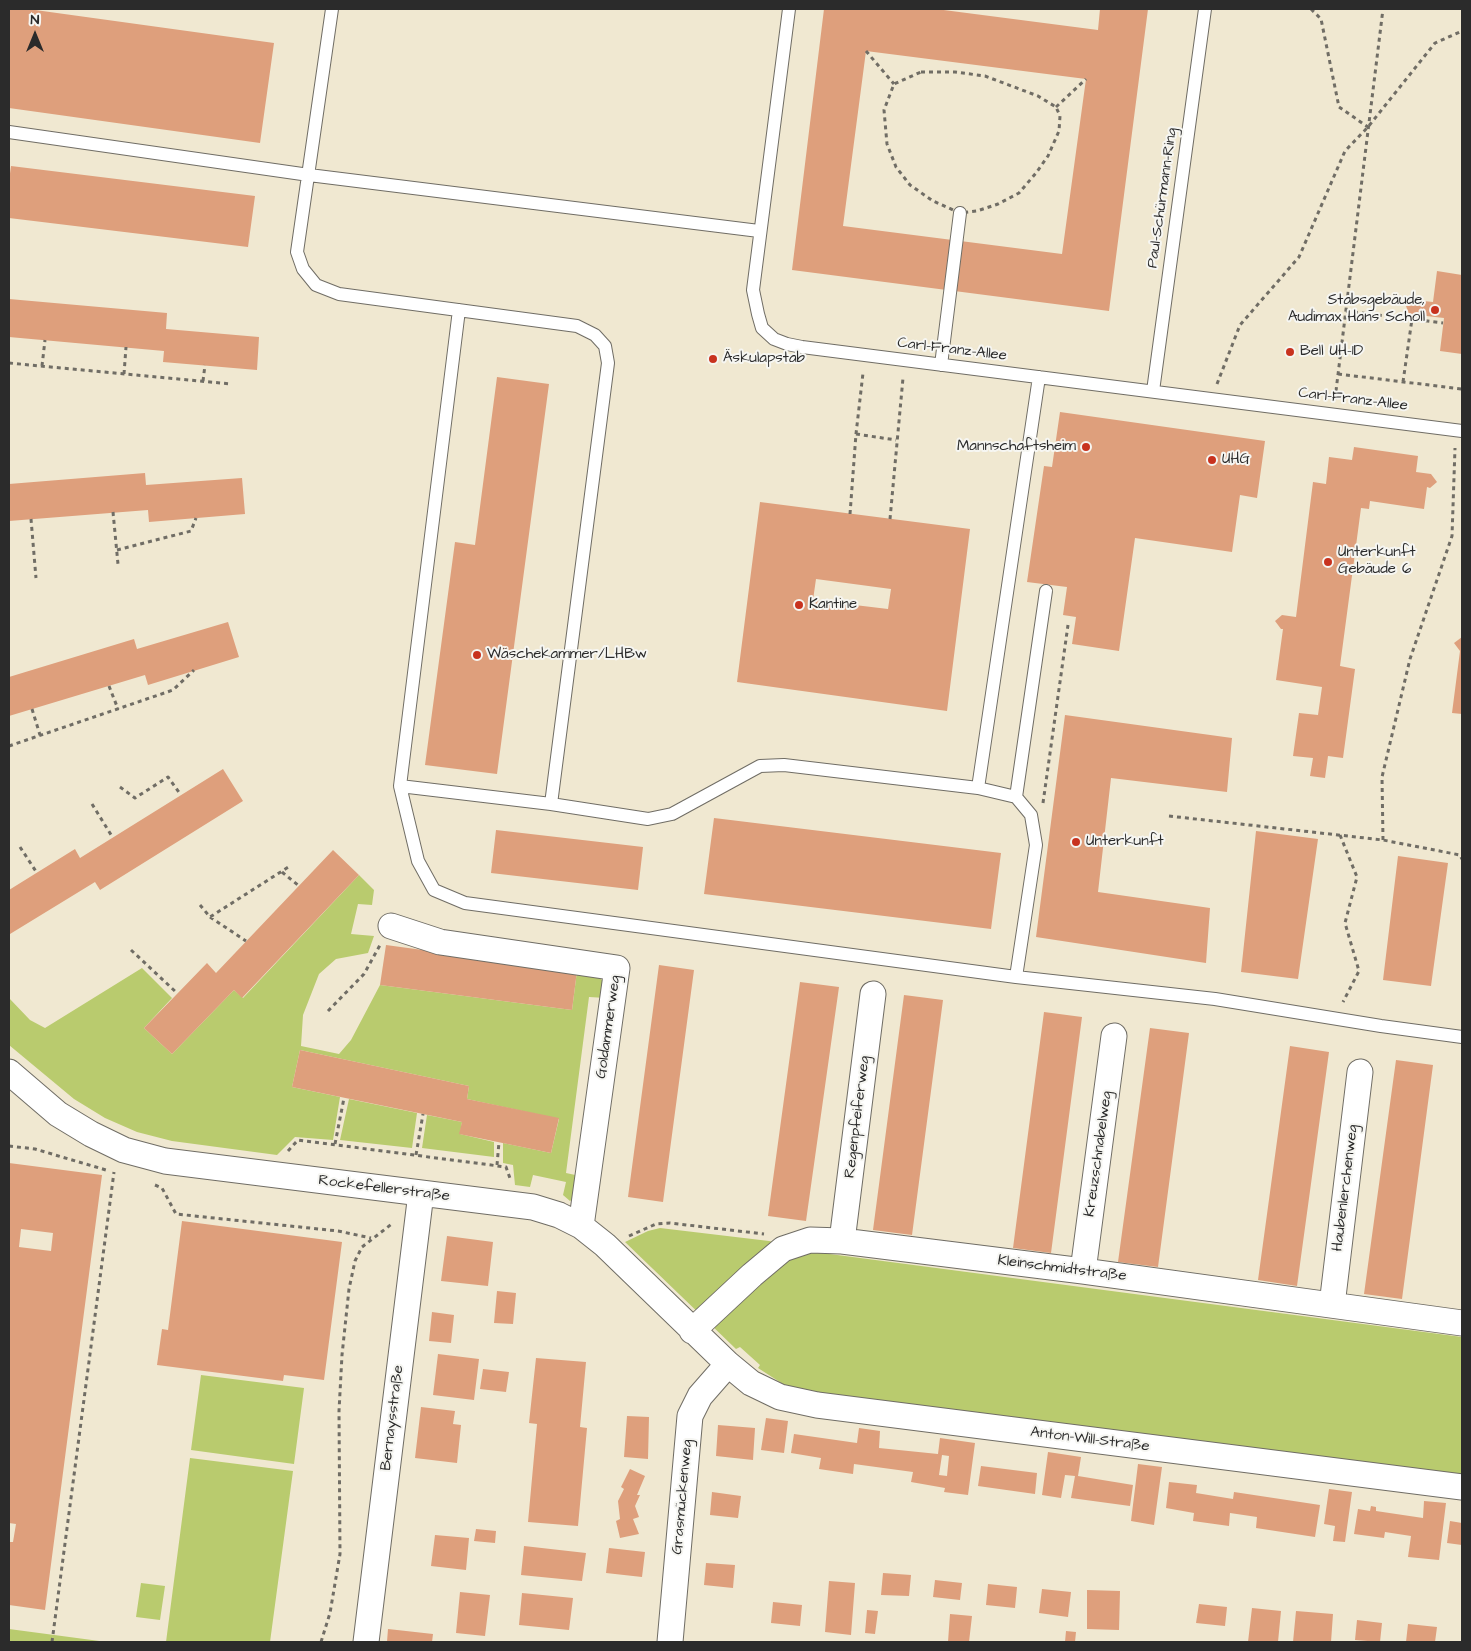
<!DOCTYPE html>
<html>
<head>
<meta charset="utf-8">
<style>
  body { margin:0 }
  #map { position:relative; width:1471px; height:1651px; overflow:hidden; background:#f0e8d1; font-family:"Architects Daughter",sans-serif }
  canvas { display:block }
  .frame { position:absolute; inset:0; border:10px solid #2b2b2b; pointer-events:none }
  .north { position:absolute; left:10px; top:10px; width:50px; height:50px; -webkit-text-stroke:4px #f6f6f2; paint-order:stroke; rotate:0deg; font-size:14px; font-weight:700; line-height:20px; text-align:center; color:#2b2b2b }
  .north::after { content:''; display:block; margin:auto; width:18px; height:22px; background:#2b2b2b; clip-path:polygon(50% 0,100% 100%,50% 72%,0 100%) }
</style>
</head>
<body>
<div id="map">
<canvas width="1471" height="1651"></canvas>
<div class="frame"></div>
<div class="north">N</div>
</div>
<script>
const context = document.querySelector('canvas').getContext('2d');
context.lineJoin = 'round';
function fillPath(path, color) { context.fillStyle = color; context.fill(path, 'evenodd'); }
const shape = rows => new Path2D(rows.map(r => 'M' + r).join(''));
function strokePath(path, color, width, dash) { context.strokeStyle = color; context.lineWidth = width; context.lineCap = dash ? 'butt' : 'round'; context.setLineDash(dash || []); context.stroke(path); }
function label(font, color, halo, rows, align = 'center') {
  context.font = font + ' "Architects Daughter",sans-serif'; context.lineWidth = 4; context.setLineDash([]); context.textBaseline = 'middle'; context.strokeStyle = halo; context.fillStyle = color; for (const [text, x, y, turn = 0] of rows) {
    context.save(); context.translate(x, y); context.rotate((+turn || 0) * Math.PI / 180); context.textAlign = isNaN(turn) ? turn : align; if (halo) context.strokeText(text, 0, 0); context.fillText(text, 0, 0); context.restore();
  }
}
const green = shape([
  [359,875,374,890,372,905,358,904,351,934,374,936,368,953,336,959,319,974,303,1015,301,1046,339,1054,351,1040,380,985,572,1010,577,971,594,974,602,980,606,998,589,997,566,1173,580,1176,576,1197,570,1201,563,1195,566,1182,533,1175,530,1187,515,1185,513,1165,503,1163,503,1143,551,1153,559,1119,467,1099,469,1086,300,1050,292,1087,340,1097,333,1140,295,1137,277,1155,172,1141,137,1132,105,1118,74,1099,9,1045,9,998,30,1020,45,1028,142,968,172,998,144,1028,172,1054,234,990,243,998],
  [349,1099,417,1113,412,1148,340,1140],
  [427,1115,462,1122,460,1134,494,1142,494,1157,422,1148],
  [660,1228,769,1241,822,1253,1462,1337,1462,1477,817,1393,786,1386,758,1368,760,1365,740,1347,736,1349,625,1242,648,1231],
  [201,1375,304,1388,294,1464,191,1450],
  [190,1458,293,1471,270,1642,166,1642],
  [141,1583,165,1586,160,1620,136,1617],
  [9,1629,107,1642,9,1642]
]);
const building = shape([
  [9,9,28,9,274,43,260,143,9,108],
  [824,9,936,9,1098,30,1100,9,1148,9,1109,311,792,270],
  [866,51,1086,79,1062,254,843,226],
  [11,166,255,196,248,247,9,218,9,181],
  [1437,271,1462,275,1462,354,1440,351,1444,318,1409,314,1406,306,1414,300,1433,302],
  [9,299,167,313,166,329,259,337,257,370,163,362,164,351,9,337],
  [497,377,549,384,497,774,425,765,455,542,475,545],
  [1060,412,1265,441,1257,498,1240,495,1232,552,1135,538,1119,651,1072,644,1076,617,1063,615,1067,587,1027,582,1044,466,1052,467],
  [1354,447,1418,456,1416,472,1431,474,1437,482,1430,488,1427,487,1424,509,1370,501,1369,509,1361,508,1340,666,1355,669,1343,758,1328,756,1325,778,1310,776,1313,758,1293,756,1299,713,1318,715,1322,687,1276,680,1283,629,1281,629,1275,621,1282,615,1296,617,1313,482,1326,484,1329,457,1352,460],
  [145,473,146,485,242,478,245,514,149,522,148,510,9,521,9,484],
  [760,502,970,529,947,711,737,682],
  [816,579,891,589,888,609,813,600],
  [228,622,239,657,148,685,145,675,9,716,9,677,134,639,137,649],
  [1462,637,1462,714,1452,713,1460,651,1454,643],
  [1065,715,1232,738,1227,792,1111,778,1098,892,1210,908,1206,963,1036,937],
  [223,769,243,801,100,890,95,882,10,934,9,932,9,890,75,849,80,858],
  [714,818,1001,853,991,929,704,894],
  [496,830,643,847,638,890,491,873],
  [1256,831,1318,839,1298,979,1241,972],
  [333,850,359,875,242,998,234,990,172,1054,144,1028,207,963,216,973],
  [1398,856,1448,863,1431,986,1383,980],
  [386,945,577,971,572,1010,380,985],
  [659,965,694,970,663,1202,628,1197],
  [800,982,839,987,806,1221,768,1216],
  [904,995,943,1000,912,1235,873,1230],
  [1044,1012,1082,1017,1051,1253,1013,1248],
  [1150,1028,1189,1033,1158,1267,1118,1262],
  [1290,1046,1329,1052,1297,1286,1258,1280],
  [300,1050,469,1086,467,1099,559,1118,551,1153,459,1134,462,1122,292,1087],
  [1396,1060,1433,1065,1402,1299,1364,1294],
  [9,1163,102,1175,45,1610,9,1605,9,1542,13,1542,16,1524,9,1523],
  [21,1229,53,1233,51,1251,19,1247],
  [182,1221,342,1242,324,1380,284,1375,283,1381,157,1365,162,1329,168,1330],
  [447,1236,493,1242,488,1286,441,1281],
  [497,1291,516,1293,513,1324,494,1323],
  [432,1312,454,1315,451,1343,429,1341],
  [438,1354,479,1359,474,1400,433,1395],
  [536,1358,586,1362,580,1427,587,1428,578,1526,528,1522,537,1424,529,1423],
  [483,1369,509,1372,506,1392,480,1389],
  [421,1407,455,1411,453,1424,461,1425,457,1463,415,1458],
  [627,1416,649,1417,648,1459,624,1457],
  [766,1418,788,1421,784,1453,761,1450],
  [718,1425,755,1428,753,1460,716,1456],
  [859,1428,880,1431,879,1448,938,1454,940,1438,975,1443,968,1495,944,1492,945,1488,911,1482,913,1472,854,1464,853,1474,819,1469,821,1458,791,1453,794,1434,857,1443],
  [942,1455,949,1456,947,1476,939,1475],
  [1048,1452,1081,1457,1078,1476,1133,1485,1130,1506,1071,1498,1075,1476,1065,1475,1061,1498,1042,1495],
  [1138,1464,1162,1467,1154,1525,1131,1521],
  [981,1466,1037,1473,1035,1494,978,1486],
  [630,1469,645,1476,637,1495,640,1495,635,1506,639,1517,633,1519,639,1534,620,1538,616,1521,620,1519,618,1501,624,1489,621,1487],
  [1169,1482,1197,1485,1196,1493,1233,1499,1234,1492,1320,1505,1315,1537,1256,1528,1257,1517,1230,1513,1229,1526,1193,1521,1194,1513,1166,1508],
  [1329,1489,1352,1492,1345,1542,1333,1541,1335,1526,1324,1524],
  [712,1492,741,1496,738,1518,710,1515],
  [1424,1501,1446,1503,1439,1560,1408,1557,1411,1536,1385,1532,1384,1538,1354,1534,1358,1509,1370,1511,1371,1506,1376,1507,1376,1511,1423,1518],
  [1450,1521,1462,1523,1462,1545,1447,1543],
  [476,1529,496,1531,495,1543,474,1541],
  [435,1535,469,1538,466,1570,431,1566],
  [524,1546,586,1553,582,1581,521,1575],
  [609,1548,645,1552,642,1577,606,1573],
  [706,1563,735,1565,733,1588,704,1585],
  [883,1573,911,1575,909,1596,881,1595],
  [935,1580,962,1583,960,1600,933,1597],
  [829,1581,855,1583,851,1635,825,1632],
  [988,1584,1017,1587,1015,1608,986,1605],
  [1042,1589,1071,1592,1068,1617,1039,1613],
  [1087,1590,1120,1591,1119,1630,1087,1629],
  [460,1592,490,1595,485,1636,456,1633],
  [522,1593,573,1598,569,1630,519,1625],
  [773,1602,802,1605,800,1626,771,1623],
  [1199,1604,1227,1607,1225,1626,1196,1623],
  [1252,1608,1281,1611,1278,1642,1248,1642],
  [867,1610,878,1611,875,1634,865,1633],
  [1296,1611,1333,1614,1331,1642,1293,1642],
  [950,1614,972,1616,969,1642,948,1642],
  [1357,1620,1382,1623,1380,1642,1355,1640],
  [1408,1624,1437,1627,1435,1642,1406,1642],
  [388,1629,433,1634,432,1642,387,1642],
  [1066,1631,1076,1632,1075,1642,1065,1642]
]);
const path = shape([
  [1311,9,1321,19,1339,107,1368,127],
  [866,51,894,84],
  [921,72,955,72,985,76,1038,96,1056,107,1060,116,1059,131,1048,156,1036,173,1019,193,998,204,977,211,960,213,933,201,910,185,896,167,887,144,884,110,894,84,921,72],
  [1056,107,1086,79],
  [1346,311,1443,323],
  [9,363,231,384],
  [42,366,45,340],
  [124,374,126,347],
  [1338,374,1462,389],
  [203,381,205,365],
  [1403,382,1412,319],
  [1217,384,1240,325,1299,257,1345,151,1368,127,1435,43,1462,31],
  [1335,399,1383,9],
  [856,434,896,440],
  [113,512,118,564],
  [850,514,856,434,863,373],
  [31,519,36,578],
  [890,519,903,378],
  [117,550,191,531,196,518],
  [109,686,118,709],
  [32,709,40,735],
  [9,746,173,690,194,670],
  [120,787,135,798,168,777,181,795],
  [1043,803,1068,625],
  [92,804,113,838],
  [1169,816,1383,840,1460,855,1462,859],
  [1340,835,1357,877,1345,923,1359,971,1343,1002],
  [1383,840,1382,777,1410,659,1452,536,1455,448],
  [20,847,37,873],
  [282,872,299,886],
  [200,905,210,917,290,866],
  [210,917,246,941],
  [131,950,177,993],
  [328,1011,364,974,380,945],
  [335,1144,344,1098],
  [9,1146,35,1149,106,1170],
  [288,1151,298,1140,506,1167,511,1181],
  [416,1155,423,1114],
  [497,1165,499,1142],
  [155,1185,162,1188,176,1214,338,1231,371,1238],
  [629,1236,656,1224,670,1223,764,1234],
  [52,1642,114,1172],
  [321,1642,330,1613,340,1554,339,1411,342,1355,349,1289,355,1261,362,1247,393,1223]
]);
const lane = shape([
  [332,9,297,252,303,269,316,285,339,294,577,326,595,335,605,346,608,363,551,804],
  [789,9,753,290,758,314,762,328,774,339,787,344,802,347,1462,431],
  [9,132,309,175,759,231],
  [459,310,400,786,551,804,648,819,672,814,760,766,784,765,978,788,1016,797,1031,815,1036,845,1016,977],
  [941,365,960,213],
  [1153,391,1205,9],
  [400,786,418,861,434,890,465,903,1016,977,1215,999,1381,1026,1462,1037],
  [978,788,1039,377],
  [1016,797,1046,591]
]);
const street = shape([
  [391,926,440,942,617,968,581,1226],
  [9,1072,58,1114,91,1134,124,1150,165,1161,533,1207,559,1215,581,1226,605,1245,728,1364,751,1383,780,1397,817,1405,1462,1487],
  [842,1241,873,994],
  [1083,1271,1114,1036],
  [1332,1305,1360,1072],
  [692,1331,752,1275,783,1249,810,1240,842,1241,1083,1271,1462,1323],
  [366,1642,421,1193],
  [670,1642,690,1416,700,1396,728,1364]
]);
const markers = [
  [1435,310,5,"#c8321e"],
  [1290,352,5,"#c8321e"],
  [713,359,5,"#c8321e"],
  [1086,447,5,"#c8321e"],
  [1212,460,5,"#c8321e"],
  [1328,562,5,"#c8321e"],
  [799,605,5,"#c8321e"],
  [477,655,5,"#c8321e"],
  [1076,842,5,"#c8321e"]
];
const streetNames = [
  ["Paul-Schürmann-Ring",1163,198,-82],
  ["Carl-Franz-Allee",952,350,7],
  ["Carl-Franz-Allee",1353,400,7],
  ["Goldammerweg",609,1027,-82],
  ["Regenpfeiferweg",858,1117,-83],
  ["Kreuzschnabelweg",1099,1154,-82],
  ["Haubenlerchenweg",1346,1188,-83],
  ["Rockefellerstraße",384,1189,7],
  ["Kleinschmidtstraße",1062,1269,7],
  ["Bernaysstraße",393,1418,-83],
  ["Anton-Will-Straße",1090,1440,7],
  ["Grasmückenweg",683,1497,-85]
];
const poiNames = [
  ["Stabsgebäude,",1425,301,"right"],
  ["Audimax Hans Scholl",1425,318,"right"],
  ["Bell UH-1D",1300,352],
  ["Äskulapstab",723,359],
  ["Mannschaftsheim",1076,447,"right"],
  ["UHG",1222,460],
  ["Unterkunft",1338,553],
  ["Gebäude 6",1338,570],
  ["Kantine",809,605],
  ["Wäschekammer/LHBw",487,655],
  ["Unterkunft",1086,842]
];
fillPath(green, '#b9cb6e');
fillPath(building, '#de9f7c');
strokePath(lane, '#706d65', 14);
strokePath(street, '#706d65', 27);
strokePath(path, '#706d65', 3, [4, 4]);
strokePath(lane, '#fff', 12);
strokePath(street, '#fff', 25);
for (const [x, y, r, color] of markers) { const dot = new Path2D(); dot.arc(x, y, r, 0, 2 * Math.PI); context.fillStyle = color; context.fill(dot); strokePath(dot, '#f6f6f2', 2); }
label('15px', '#2b2b2b', '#f6f6f2', streetNames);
label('15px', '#2b2b2b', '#f6f6f2', poiNames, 'left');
</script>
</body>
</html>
